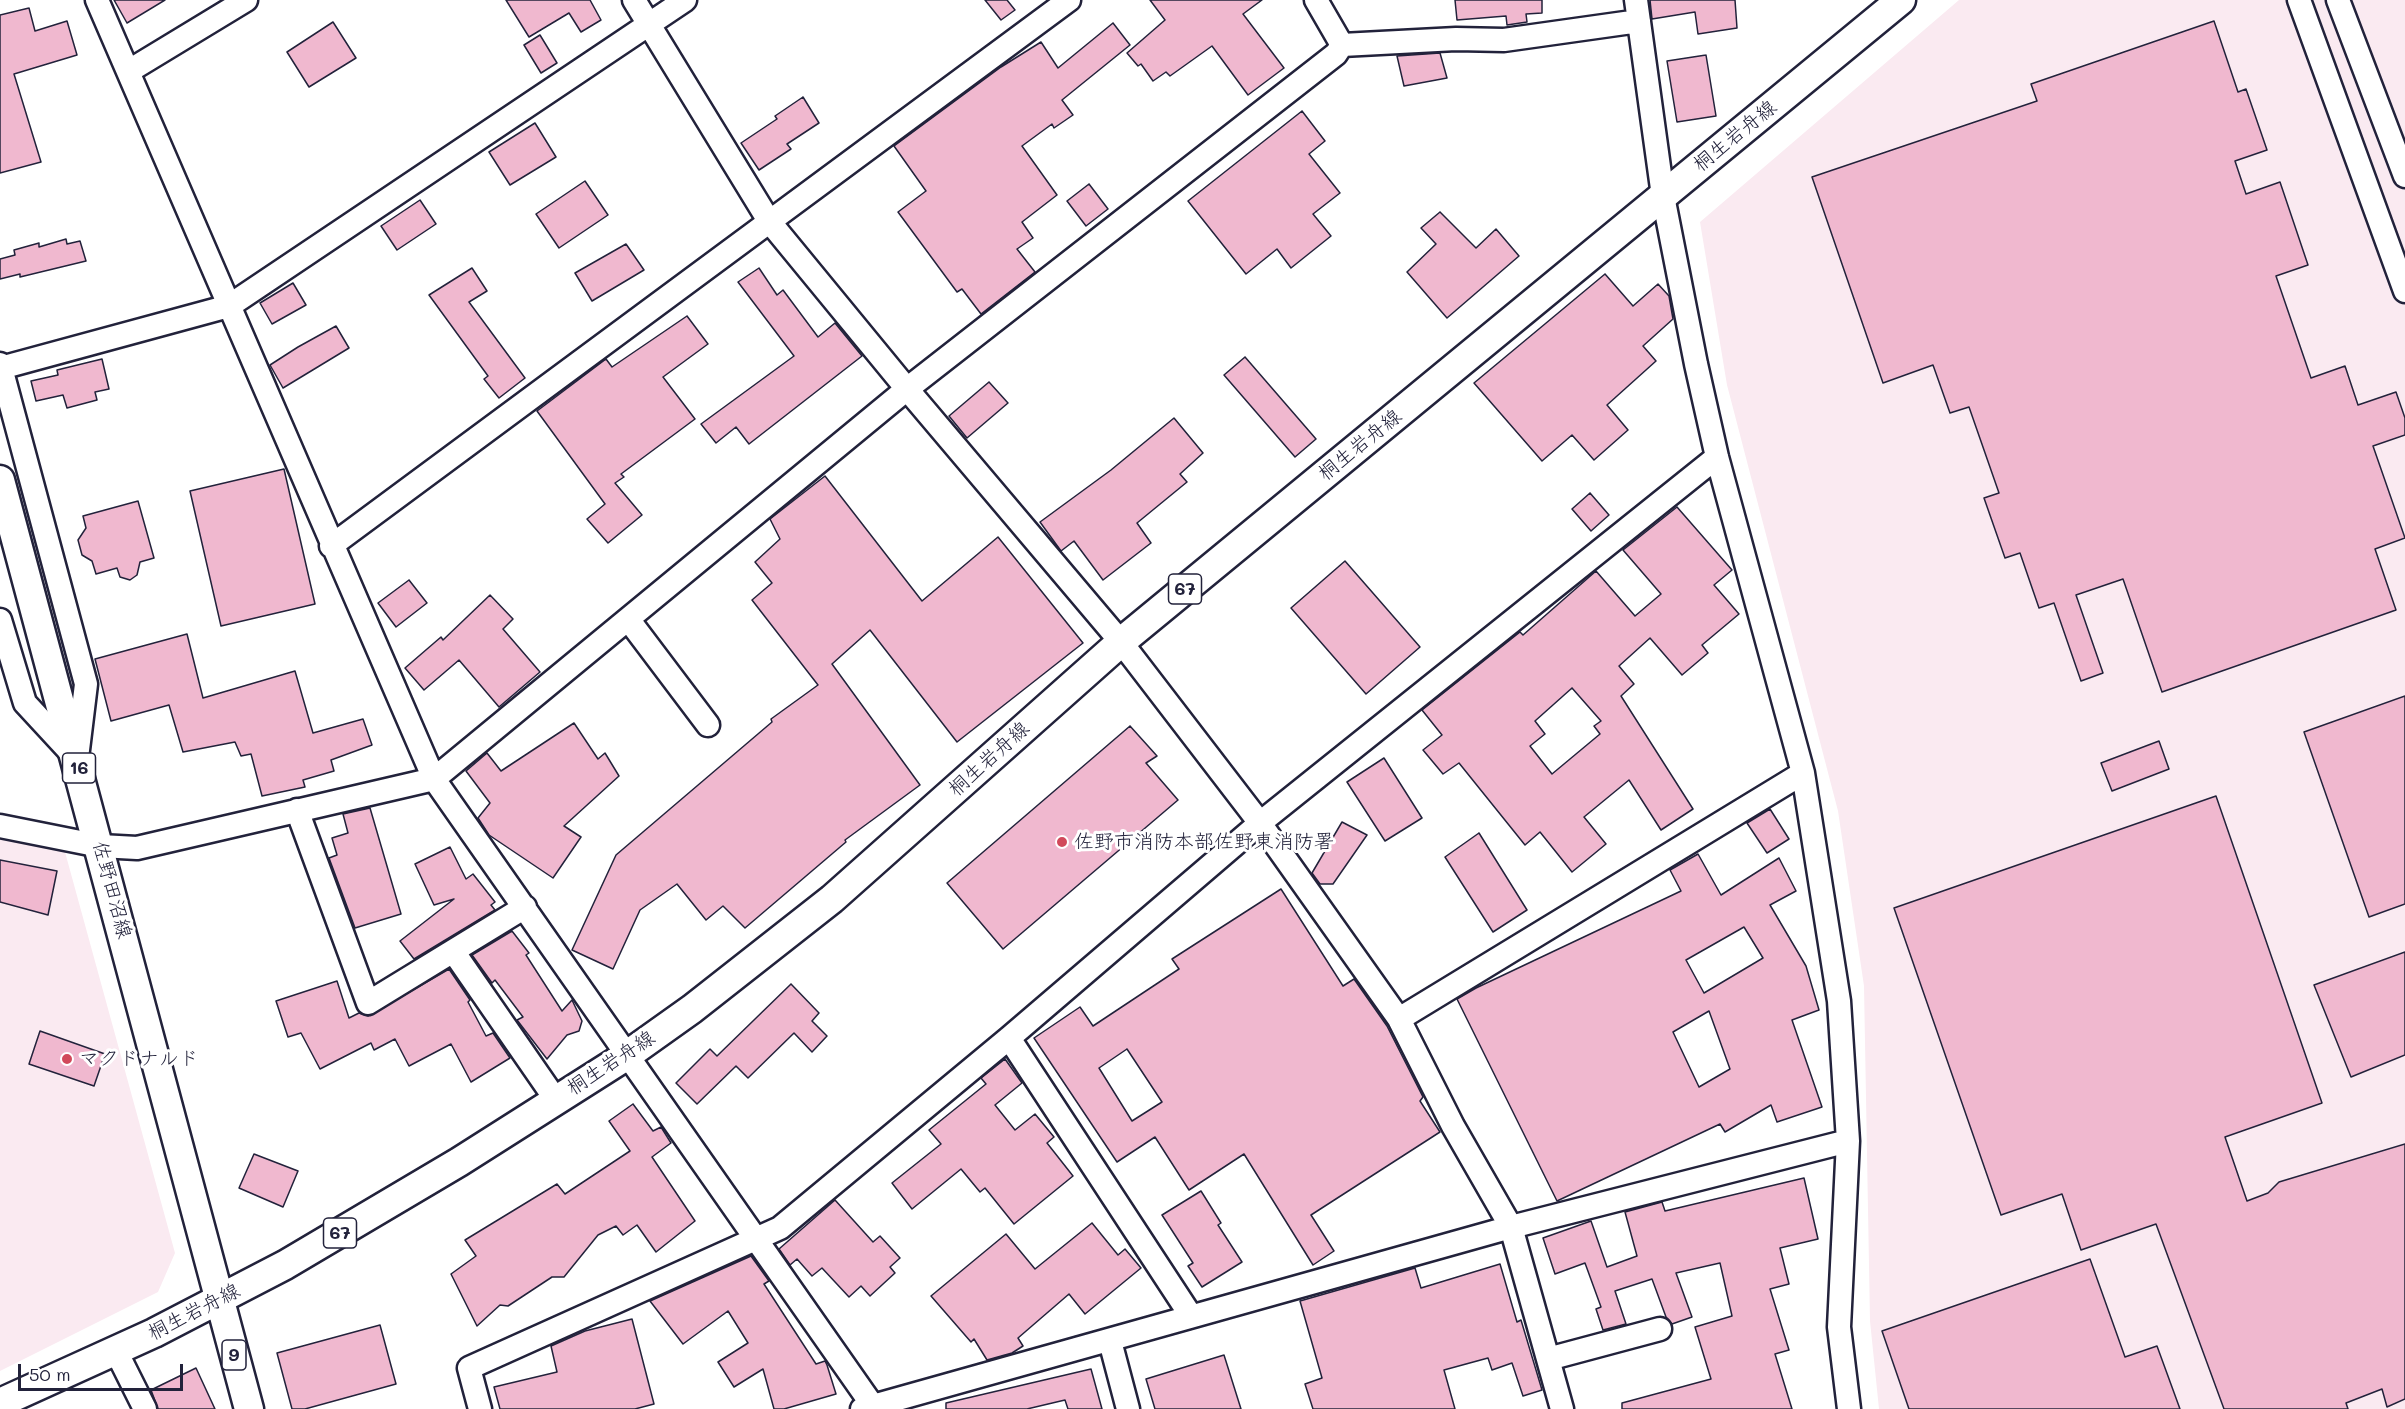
<!DOCTYPE html>
<html>
<head>
<meta charset="utf-8">
<style>
  body { margin:0 }
  #map { position:relative; width:2405px; height:1409px; overflow:hidden; background:#fff; font-family:Mali,sans-serif }
  canvas { display:block }
  .scale { position:absolute; left:18px; top:1364px; width:165px; height:27px; box-sizing:border-box; border:3px solid #22223b; border-top:0; padding-left:8px; font-size:18px; line-height:21px; white-space:nowrap; color:#22223b; -webkit-text-stroke:4px #fff; paint-order:stroke }
</style>
</head>
<body>
<div id="map">
<canvas width="2405" height="1409"></canvas>
<div class="scale">50 m</div>
</div>
<script>
const context = document.querySelector('canvas').getContext('2d');
context.lineJoin = 'round';
function fillPath(path, color) { context.fillStyle = color; context.fill(path, 'evenodd'); }
const shape = rows => new Path2D(rows.map(r => 'M' + r).join(''));
function strokePath(path, color, width, dash) { context.strokeStyle = color; context.lineWidth = width; context.lineCap = dash ? 'butt' : 'round'; context.setLineDash(dash || []); context.stroke(path); }
function label(font, color, halo, rows, align = 'center') {
  context.font = font + ' Mali,"Klee One",sans-serif'; context.lineWidth = 6; context.setLineDash([]); context.textBaseline = 'middle'; context.strokeStyle = halo; context.fillStyle = color; for (const [text, x, y, turn = 0] of rows) {
    context.save(); context.translate(x, y); context.rotate((+turn || 0) * Math.PI / 180); context.textAlign = isNaN(turn) ? turn : align; if (halo) context.strokeText(text, 0, 0); context.fillText(text, 0, 0); context.restore();
  }
}
const built = shape([
  [1959,0,2405,0,2405,1409,1879,1409,1870,1321,1864,986,1838,811,1727,385,1700,222],
  [0,838,65,852,175,1253,158,1292,0,1371]
]);
const building = shape([
  [114,0,165,0,127,23,114,0],
  [506,0,590,0,601,20,581,32,569,13,529,37,506,0],
  [985,0,1007,0,1015,10,1001,20,985,0],
  [1150,0,1262,0,1243,14,1284,68,1248,95,1212,46,1170,76,1166,72,1153,81,1141,64,1138,66,1127,53,1165,20,1150,0],
  [1455,0,1542,0,1542,13,1526,14,1527,22,1507,25,1506,16,1457,20,1455,0],
  [1650,0,1735,0,1737,28,1698,34,1695,12,1652,19,1650,0],
  [29,8,35,31,67,21,77,55,14,74,41,162,0,173,0,15,29,8],
  [2214,21,2238,92,2246,89,2267,150,2235,161,2246,194,2280,182,2308,265,2276,276,2311,378,2345,366,2358,405,2396,392,2405,418,2405,435,2373,446,2405,538,2375,549,2396,610,2162,692,2123,579,2076,595,2103,673,2081,681,2054,603,2039,608,2020,553,2005,558,1984,498,1999,493,1969,407,1950,413,1933,365,1883,383,1812,177,2037,101,2031,84,2214,21],
  [333,22,356,58,309,87,287,52,333,22],
  [1113,23,1130,45,1062,100,1073,115,1054,128,1052,124,1022,146,1057,195,1022,222,1033,238,1017,249,1035,272,981,314,962,289,957,292,898,212,926,191,894,146,1001,67,1041,42,1058,68,1113,23],
  [540,35,557,63,541,73,524,45,540,35],
  [1440,53,1447,78,1404,86,1397,56,1440,53],
  [1706,55,1716,116,1677,122,1667,61,1706,55],
  [803,97,819,123,787,144,791,149,759,170,741,143,777,119,775,116,803,97],
  [1302,111,1325,141,1309,154,1340,193,1313,214,1331,236,1291,268,1277,249,1246,274,1188,201,1302,111],
  [535,123,556,157,510,185,489,152,535,123],
  [585,181,608,215,559,248,536,214,585,181],
  [1089,184,1108,209,1086,226,1067,201,1089,184],
  [420,200,436,224,397,250,381,226,420,200],
  [1440,212,1476,248,1496,229,1519,256,1447,318,1407,272,1436,244,1421,228,1440,212],
  [66,239,67,244,80,241,86,261,20,277,20,274,0,279,0,259,15,255,14,250,39,243,39,247,66,239],
  [626,244,644,270,592,301,575,273,626,244],
  [472,268,487,291,469,302,525,378,499,398,484,379,488,376,429,295,472,268],
  [759,268,777,295,783,290,818,337,835,323,862,356,749,444,736,427,716,443,701,424,794,356,738,282,759,268],
  [1605,274,1633,306,1658,284,1669,296,1673,319,1643,346,1656,361,1607,405,1628,430,1594,460,1572,435,1542,461,1474,383,1605,274],
  [293,283,306,305,272,324,260,303,293,283],
  [687,316,708,344,663,377,695,419,621,474,624,477,615,483,642,515,608,543,587,519,605,504,537,411,606,359,612,367,687,316],
  [336,326,349,348,283,388,270,365,298,347,336,326],
  [1245,357,1316,439,1295,457,1224,375,1245,357],
  [102,359,109,389,95,392,97,400,67,408,63,395,36,401,31,381,58,375,57,370,102,359],
  [989,382,1008,403,967,438,949,416,989,382],
  [1174,418,1203,453,1180,474,1187,482,1137,523,1151,543,1103,580,1074,541,1061,551,1040,522,1111,470,1174,418],
  [284,469,315,604,221,626,190,491,284,469],
  [825,476,922,601,998,537,1083,643,957,742,870,630,832,664,920,785,845,840,846,842,745,928,723,906,706,920,677,884,640,910,613,969,572,950,616,855,772,722,771,719,818,685,752,600,772,583,755,562,780,539,770,519,825,476],
  [1590,493,1609,515,1591,531,1572,509,1590,493],
  [138,501,154,558,140,562,137,575,130,580,120,577,117,568,96,574,92,561,82,555,78,540,86,528,83,516,138,501],
  [1677,507,1732,570,1714,585,1739,614,1702,645,1708,653,1682,675,1650,638,1619,666,1634,684,1621,696,1693,809,1661,830,1629,780,1584,817,1606,844,1572,872,1540,832,1525,845,1459,763,1443,774,1423,750,1442,735,1422,710,1520,632,1523,635,1596,571,1635,616,1661,594,1623,550,1677,507],
  [1572,688,1601,721,1594,726,1600,734,1552,774,1530,746,1545,734,1535,721,1572,688],
  [1345,561,1420,647,1366,694,1291,608,1345,561],
  [409,580,427,603,396,627,378,603,409,580],
  [490,595,513,619,503,629,540,672,499,707,459,660,424,690,405,668,441,637,443,640,490,595],
  [187,634,203,698,295,671,313,733,363,719,372,745,331,760,334,771,303,780,305,787,262,796,251,754,241,756,235,742,183,752,169,705,111,721,95,659,187,634],
  [2405,696,2405,904,2369,917,2304,732,2405,696],
  [574,723,598,759,605,753,619,776,564,826,581,837,553,878,489,835,478,818,490,803,466,771,487,753,501,771,574,723],
  [1130,726,1157,756,1146,763,1178,800,1003,949,947,883,1130,726],
  [2159,741,2169,769,2112,791,2101,763,2159,741],
  [1384,758,1422,818,1385,841,1347,782,1384,758],
  [2216,796,2322,1103,2225,1137,2247,1201,2268,1193,2279,1182,2405,1144,2405,1399,2387,1407,2382,1389,2346,1403,2348,1409,2224,1409,2156,1224,2081,1250,2062,1194,2001,1215,1894,908,2216,796],
  [370,808,401,914,355,928,329,858,337,855,332,838,348,833,343,814,370,808],
  [1770,809,1789,839,1767,853,1747,823,1770,809],
  [1342,822,1367,835,1333,884,1320,884,1312,873,1342,822],
  [1479,833,1527,910,1493,932,1445,857,1479,833],
  [450,847,466,879,473,874,495,902,491,905,495,910,414,959,400,941,454,899,434,905,415,864,450,847],
  [1698,854,1721,895,1779,858,1796,891,1770,905,1806,966,1819,1010,1792,1020,1822,1107,1777,1122,1771,1105,1725,1132,1720,1124,1557,1201,1457,999,1476,988,1681,891,1670,870,1698,854],
  [1744,927,1763,958,1704,993,1686,960,1744,927],
  [1709,1011,1730,1069,1699,1087,1673,1032,1709,1011],
  [0,860,57,871,48,915,0,902,0,860],
  [1281,889,1343,986,1354,979,1387,1026,1423,1097,1420,1101,1440,1132,1311,1215,1334,1251,1313,1265,1244,1154,1189,1190,1155,1137,1117,1162,1034,1038,1080,1007,1093,1026,1179,969,1172,959,1281,889],
  [1127,1049,1162,1102,1132,1121,1099,1068,1127,1049],
  [512,931,529,953,526,955,562,1011,572,1000,582,1021,579,1031,567,1035,547,1059,517,1020,523,1017,495,980,492,983,472,955,512,931],
  [2405,952,2405,1055,2351,1077,2314,985,2405,952],
  [449,969,470,1000,468,1002,486,1036,493,1033,510,1058,471,1082,451,1044,409,1066,395,1039,374,1050,371,1043,320,1069,301,1033,288,1037,276,1001,337,981,349,1018,359,1013,368,1016,449,969],
  [791,984,819,1013,812,1021,827,1036,812,1052,794,1033,748,1078,736,1066,697,1104,676,1083,710,1049,717,1056,791,984],
  [40,1031,105,1054,94,1086,29,1064,40,1031],
  [1005,1059,1022,1083,995,1105,1015,1130,1035,1114,1054,1137,1047,1143,1073,1176,1014,1224,985,1188,980,1192,961,1169,912,1209,892,1183,941,1144,929,1130,986,1084,981,1078,1005,1059],
  [633,1104,653,1131,661,1127,671,1143,652,1157,695,1221,656,1252,637,1225,623,1235,616,1226,598,1235,564,1277,552,1277,508,1306,500,1305,477,1326,451,1274,476,1256,465,1240,557,1184,565,1194,630,1151,609,1121,633,1104],
  [254,1154,298,1171,283,1207,239,1188,254,1154],
  [1804,1178,1818,1239,1780,1248,1789,1284,1770,1289,1789,1350,1775,1354,1792,1409,1622,1409,1622,1403,1711,1379,1695,1327,1732,1316,1720,1263,1676,1273,1692,1317,1672,1324,1666,1317,1652,1279,1615,1291,1626,1324,1603,1330,1596,1309,1601,1307,1585,1263,1555,1274,1543,1238,1591,1221,1607,1267,1637,1256,1625,1212,1662,1202,1665,1211,1804,1178],
  [1201,1191,1221,1223,1218,1225,1242,1262,1202,1287,1188,1266,1193,1263,1162,1215,1201,1191],
  [835,1200,873,1242,880,1236,900,1258,890,1267,895,1273,870,1296,861,1286,849,1297,822,1268,812,1276,797,1259,790,1265,779,1249,835,1200],
  [1092,1223,1118,1255,1125,1249,1141,1268,1085,1314,1069,1294,1018,1338,1023,1346,1012,1353,987,1360,974,1339,971,1342,931,1296,1006,1234,1035,1269,1092,1223],
  [751,1256,769,1281,764,1284,816,1364,825,1361,827,1365,836,1394,784,1409,774,1409,763,1369,734,1387,718,1362,748,1343,728,1311,683,1344,650,1301,751,1256],
  [2090,1259,2125,1357,2157,1346,2180,1409,1909,1409,1882,1331,2090,1259],
  [1500,1264,1517,1322,1521,1320,1542,1390,1523,1396,1512,1363,1492,1370,1488,1358,1444,1370,1455,1409,1313,1409,1305,1384,1322,1378,1300,1301,1415,1268,1421,1288,1500,1264],
  [632,1319,654,1404,635,1409,500,1409,494,1387,557,1372,551,1346,585,1331,632,1319],
  [380,1325,396,1384,305,1409,292,1409,277,1353,380,1325],
  [1224,1355,1241,1409,1155,1409,1146,1379,1224,1355],
  [196,1368,215,1409,158,1409,151,1390,196,1368],
  [1091,1369,1102,1409,1068,1409,1065,1400,1027,1409,946,1409,946,1403,1091,1369]
]);
const minor = shape([
  [97,0,434,779,875,1409],
  [634,0,769,221,907,389,1121,642,1260,823,1399,1019,1453,1126,1511,1227,1562,1409],
  [1636,0,1663,196,1696,364,1717,457,1803,773,1839,1001,1848,1141,1839,1327,1849,1409],
  [2299,0,2405,291],
  [2338,0,2405,176],
  [1342,45,1456,39,1504,40,1639,21],
  [129,71,246,0],
  [0,364,86,684,77,758],
  [1,368,229,306,685,0],
  [331,546,1069,0],
  [628,619,708,725],
  [0,620,25,703,74,756],
  [297,810,368,1003,525,907],
  [0,826,100,846,137,848,434,779,907,389,1336,54,1342,45,1316,0],
  [453,951,556,1100],
  [1399,1019,1803,773],
  [1009,1038,1191,1316],
  [1110,1341,1128,1409],
  [116,1351,145,1409],
  [1548,1359,1660,1329],
  [480,1409,469,1368,780,1228,1009,1038,1260,823,1717,457],
  [862,1409,1511,1227,1848,1141]
]);
const major = shape([
  [0,480,249,1409],
  [0,1403,154,1333,285,1265,459,1162,626,1056,692,1009,832,899,1121,642,1901,0]
]);
const markers = [
  [1062,842,6,"#d1495b"],
  [67,1059,6,"#d1495b"]
];
const shields = [
  [1185,589,33],
  [79,768,33],
  [340,1233,33],
  [234,1355,24]
];
const shieldNames = [
  ["67",1185,589],
  ["16",79,768],
  ["67",340,1233],
  ["9",234,1355]
];
const streetNames = [
  ["桐生岩舟線",1735,136,-39],
  ["桐生岩舟線",1360,445,-39],
  ["桐生岩舟線",989,759,-42],
  ["佐野田沼線",112,890,75],
  ["桐生岩舟線",611,1063,-33],
  ["桐生岩舟線",194,1312,-27]
];
const poiNames = [
  ["佐野市消防本部佐野東消防署",1074,842],
  ["マクドナルド",79,1059]
];
fillPath(built, '#faeaf1');
fillPath(building, '#f0b8cf');
strokePath(building, '#22223b', 1.5);
strokePath(minor, '#22223b', 27);
strokePath(major, '#22223b', 33);
strokePath(minor, '#fff', 22);
strokePath(major, '#fff', 28);
for (const [x, y, r, color] of markers) { const dot = new Path2D(); dot.arc(x, y, r, 0, 2 * Math.PI); context.fillStyle = color; context.fill(dot); strokePath(dot, '#fff', 2); }
for (const [x, y, w] of shields) { const box = new Path2D(); box.roundRect(x - w / 2, y - 15, w, 30, 4.5); context.fillStyle = '#fff'; context.fill(box); strokePath(box, '#22223b', 1.5); }
label('bold 18px', '#22223b', null, shieldNames);
label('20px', '#22223b', '#fff', streetNames);
label('20px', '#22223b', '#fff', poiNames, 'left');
</script>
</body>
</html>
